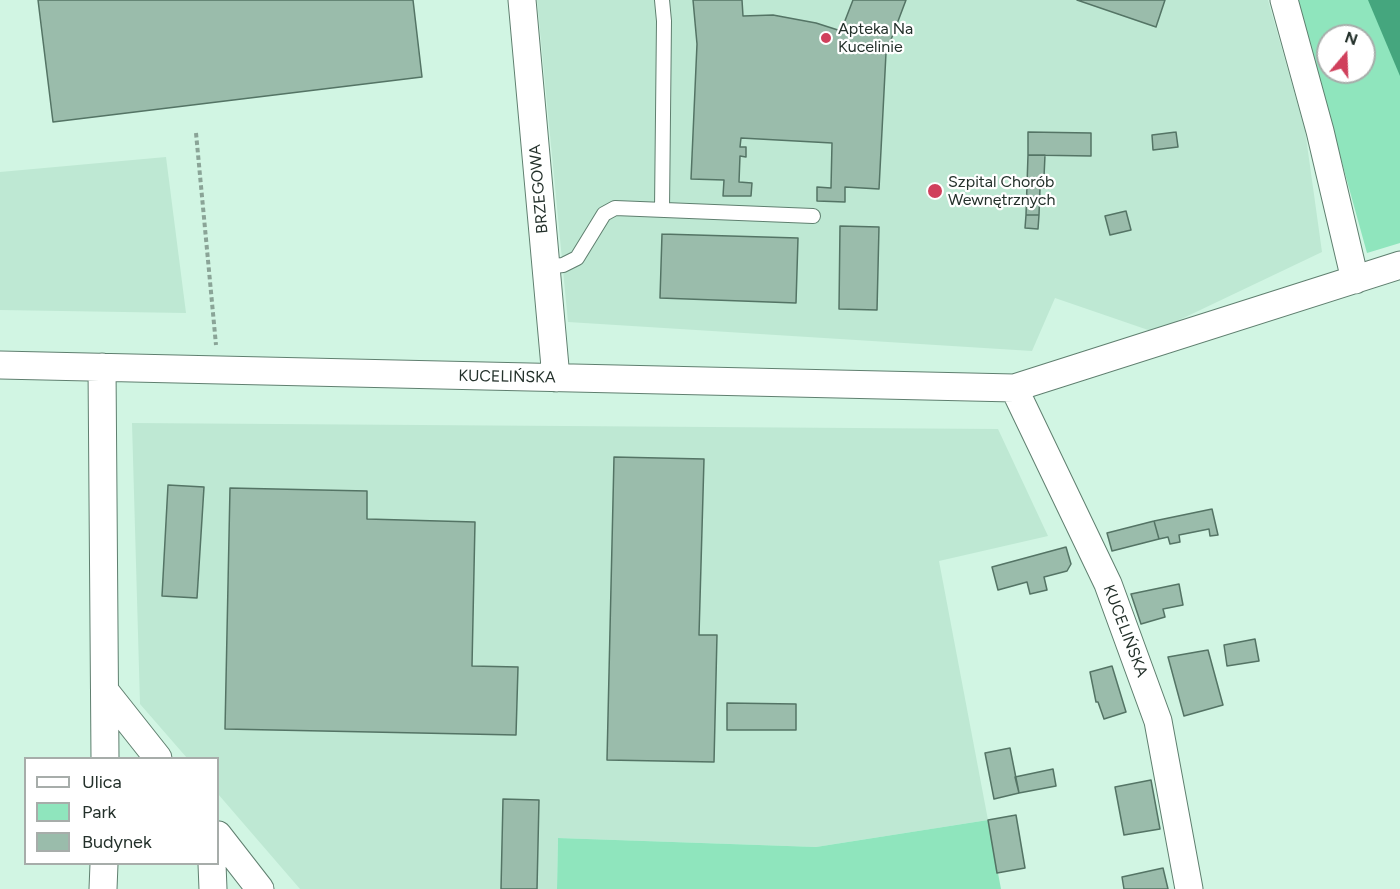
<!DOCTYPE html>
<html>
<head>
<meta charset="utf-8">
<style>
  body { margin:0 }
  #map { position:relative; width:1400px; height:889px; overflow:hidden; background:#d1f5e3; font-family:Figtree,sans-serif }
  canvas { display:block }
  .legend { position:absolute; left:24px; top:757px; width:195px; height:108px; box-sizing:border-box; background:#fff; border:2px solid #a7adaa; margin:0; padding:8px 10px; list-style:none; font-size:18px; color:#24312b }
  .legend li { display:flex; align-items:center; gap:12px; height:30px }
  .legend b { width:30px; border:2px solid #a7adaa }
  .north { position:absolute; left:1316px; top:24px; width:60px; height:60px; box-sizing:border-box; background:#fff; border:2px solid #a7adaa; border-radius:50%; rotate:19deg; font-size:16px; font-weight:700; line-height:24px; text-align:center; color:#24312b }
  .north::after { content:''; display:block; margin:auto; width:21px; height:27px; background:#d0405c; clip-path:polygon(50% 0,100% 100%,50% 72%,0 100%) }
</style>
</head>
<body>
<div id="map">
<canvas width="1400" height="889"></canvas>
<ul class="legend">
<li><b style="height:8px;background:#fff"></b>Ulica</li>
<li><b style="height:16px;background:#8fe5bd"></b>Park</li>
<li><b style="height:16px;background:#9abcab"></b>Budynek</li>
</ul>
<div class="north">N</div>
</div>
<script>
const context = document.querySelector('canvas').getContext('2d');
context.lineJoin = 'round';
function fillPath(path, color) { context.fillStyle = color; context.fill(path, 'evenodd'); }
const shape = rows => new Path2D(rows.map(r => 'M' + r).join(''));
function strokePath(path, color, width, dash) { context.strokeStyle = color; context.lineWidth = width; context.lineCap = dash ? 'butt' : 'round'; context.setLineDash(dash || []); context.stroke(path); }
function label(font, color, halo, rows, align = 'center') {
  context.font = font + ' Figtree,sans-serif'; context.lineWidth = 4.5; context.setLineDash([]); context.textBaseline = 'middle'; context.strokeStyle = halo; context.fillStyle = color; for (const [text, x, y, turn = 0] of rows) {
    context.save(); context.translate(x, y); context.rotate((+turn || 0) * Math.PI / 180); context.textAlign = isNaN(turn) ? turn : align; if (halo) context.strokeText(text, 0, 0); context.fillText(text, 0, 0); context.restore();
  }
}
const built = shape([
  [537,0,1268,0,1305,130,1322,252,1154,332,1055,298,1032,351,568,322],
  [166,157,186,313,0,310,0,172],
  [132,423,998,429,1048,536,939,561,988,820,816,847,558,838,557,889,300,889,218,794,218,758,187,758,140,704]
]);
const green = shape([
  [1297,0,1400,0,1400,243,1367,253],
  [1328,36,1364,36,1364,72,1328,72],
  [988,820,1001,889,557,889,558,838,816,847]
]);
const water = shape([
  [1368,0,1400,0,1400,76]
]);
const building = shape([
  [38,0,413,0,422,77,53,122,38,0],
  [693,0,742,0,743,16,773,15,816,23,841,31,853,0,906,0,886,53,879,189,845,187,845,202,817,201,817,187,831,188,832,143,741,138,740,147,746,147,746,157,740,156,739,182,752,183,751,196,723,196,724,180,691,179,697,44,693,0],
  [1077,0,1165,0,1156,27,1077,0],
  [1028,132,1091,133,1091,156,1028,155,1028,132],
  [1176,132,1178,147,1153,150,1152,135,1176,132],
  [1028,155,1045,155,1044,177,1040,177,1040,183,1045,183,1045,188,1040,188,1039,215,1026,215,1028,155],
  [1126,211,1131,230,1110,235,1105,216,1126,211],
  [1026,215,1039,215,1038,229,1025,228,1026,215],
  [840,226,879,227,877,310,839,309,840,226],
  [662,234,798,238,796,303,660,298,662,234],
  [614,457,704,459,699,635,717,635,714,762,607,760,614,457],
  [168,485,204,487,197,598,162,596,168,485],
  [230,488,367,491,367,519,475,522,472,666,518,667,516,735,225,729,230,488],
  [1212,509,1218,535,1210,536,1209,529,1179,535,1180,542,1170,544,1168,537,1159,539,1154,521,1212,509],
  [1154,521,1159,539,1112,551,1107,533,1154,521],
  [1066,547,1071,564,1067,571,1044,577,1047,590,1030,594,1027,582,998,590,992,567,1066,547],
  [1179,584,1183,605,1163,609,1165,617,1141,624,1131,594,1179,584],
  [1255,639,1259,661,1227,666,1224,645,1255,639],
  [1208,650,1223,705,1184,716,1168,657,1208,650],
  [1112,666,1126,712,1104,719,1098,702,1096,702,1090,672,1112,666],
  [727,703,796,704,796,730,727,730,727,703],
  [1010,748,1019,793,994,799,985,753,1010,748],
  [1053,769,1056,786,1019,793,1015,777,1053,769],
  [1151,780,1160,829,1124,835,1115,787,1151,780],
  [503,799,539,800,537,889,501,889,503,799],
  [1016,815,1025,868,997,873,988,820,1016,815],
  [1163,868,1168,889,1124,889,1122,877,1163,868]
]);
const path = shape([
  [196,133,216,345]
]);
const lane = shape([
  [662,209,664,21,662,0],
  [546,267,563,265,577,258,604,214,615,208,813,216]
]);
const street = shape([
  [522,0,556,378],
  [1284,0,1320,131,1355,280],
  [0,365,1014,388,1400,265],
  [102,367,105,758],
  [1014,388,1108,584,1158,721,1189,889],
  [105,691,158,758],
  [218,835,260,889],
  [212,864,213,889],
  [103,889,104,864]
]);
const markers = [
  [826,38,6,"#d0405c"],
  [935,191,8,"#d0405c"]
];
const poiNames = [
  ["Apteka Na",838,29],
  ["Kucelinie",838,47],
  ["Szpital Chorób",948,182],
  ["Wewnętrznych",948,200]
];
const streetNames = [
  ["BRZEGOWA",539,189,-95],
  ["KUCELIŃSKA",507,377,1],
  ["KUCELIŃSKA",1125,631,69]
];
fillPath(built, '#bee8d3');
fillPath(green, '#8fe5bd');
fillPath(water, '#45a67e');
fillPath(building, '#9abcab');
strokePath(building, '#547465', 1.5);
strokePath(lane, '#5f7f6f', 16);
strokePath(street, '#5f7f6f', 29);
strokePath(path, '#8aa497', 4, [4.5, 3]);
strokePath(lane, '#fff', 14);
strokePath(street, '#fff', 27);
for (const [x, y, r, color] of markers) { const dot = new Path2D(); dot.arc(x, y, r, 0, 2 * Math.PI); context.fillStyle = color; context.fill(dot); strokePath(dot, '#fff', 2); }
label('16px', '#24312b', '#fff', poiNames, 'left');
label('16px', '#24312b', '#fff', streetNames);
</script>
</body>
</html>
